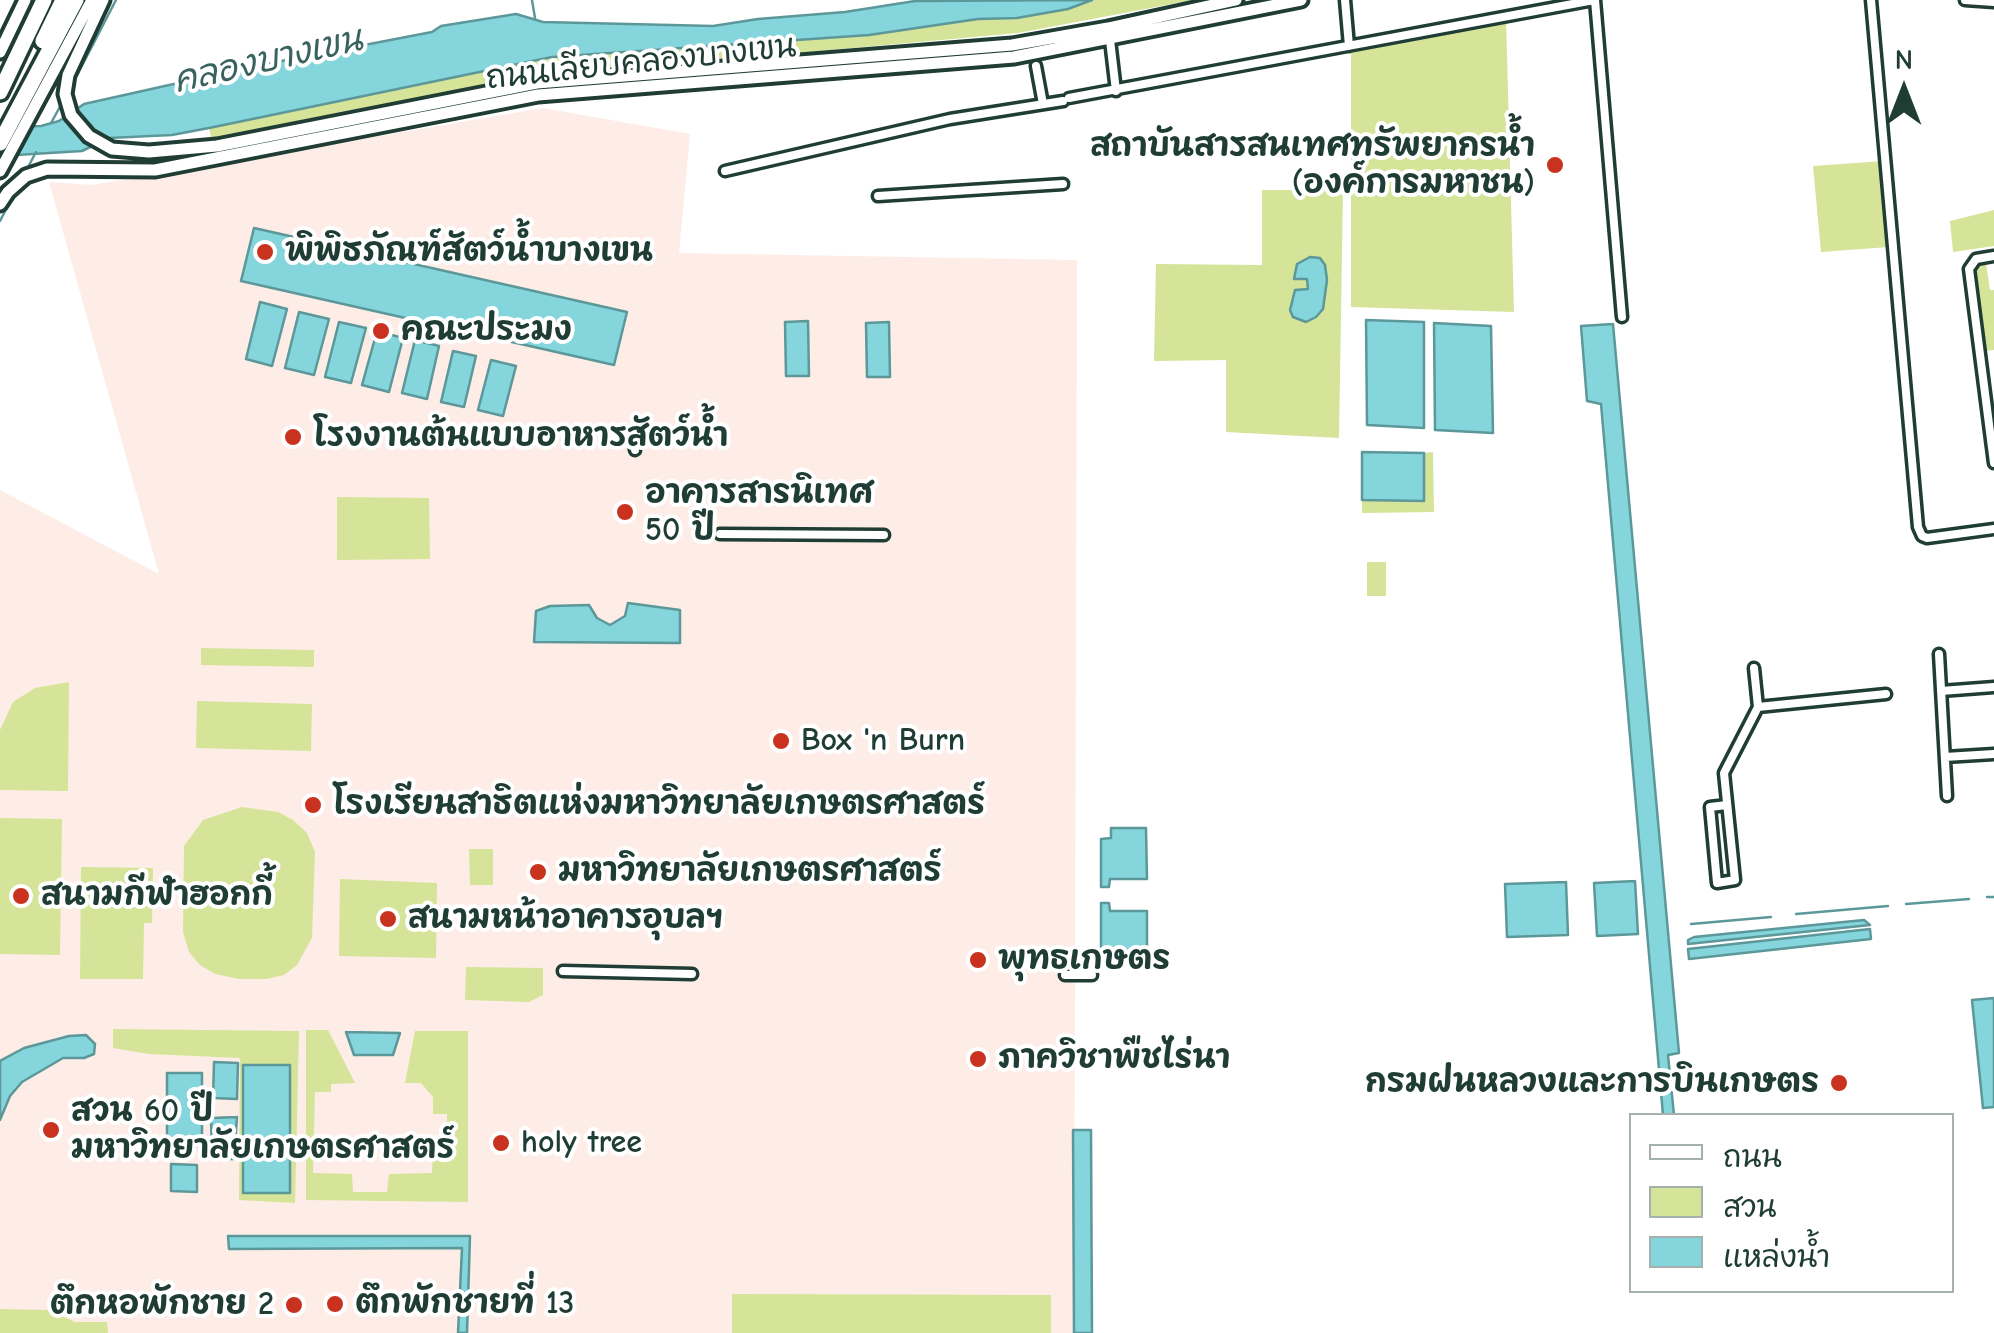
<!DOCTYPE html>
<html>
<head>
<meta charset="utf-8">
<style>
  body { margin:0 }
  #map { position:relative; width:1994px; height:1333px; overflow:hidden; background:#fff; font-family:"Comic Neue","Playpen Sans Thai",sans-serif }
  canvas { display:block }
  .legend { position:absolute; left:1629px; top:1113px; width:325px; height:180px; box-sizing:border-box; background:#fff; border:2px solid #a5b1ae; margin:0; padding:12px 18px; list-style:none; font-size:30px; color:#1f3d34 }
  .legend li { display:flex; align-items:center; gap:20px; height:50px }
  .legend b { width:50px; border:2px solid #a5b1ae }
  .north { position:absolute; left:1854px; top:40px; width:100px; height:100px; -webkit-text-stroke:8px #fff; paint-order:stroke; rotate:0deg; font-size:28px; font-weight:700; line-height:40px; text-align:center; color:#1f3d34 }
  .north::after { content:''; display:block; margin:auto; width:35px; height:45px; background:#1f3d34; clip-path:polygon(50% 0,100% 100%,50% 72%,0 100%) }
</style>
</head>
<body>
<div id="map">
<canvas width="1994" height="1333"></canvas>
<ul class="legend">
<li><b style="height:12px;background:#fff"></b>ถนน</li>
<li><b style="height:28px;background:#d5e498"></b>สวน</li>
<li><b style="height:28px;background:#84d5dc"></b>แหล่งน้ำ</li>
</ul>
<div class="north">N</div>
</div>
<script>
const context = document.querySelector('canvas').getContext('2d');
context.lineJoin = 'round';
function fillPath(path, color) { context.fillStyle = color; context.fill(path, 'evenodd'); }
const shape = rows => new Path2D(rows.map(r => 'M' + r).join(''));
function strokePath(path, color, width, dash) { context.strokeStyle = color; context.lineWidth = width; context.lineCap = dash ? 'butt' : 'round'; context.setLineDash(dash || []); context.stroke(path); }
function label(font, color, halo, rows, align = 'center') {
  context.font = font + ' "Comic Neue","Playpen Sans Thai",sans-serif'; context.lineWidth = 8; context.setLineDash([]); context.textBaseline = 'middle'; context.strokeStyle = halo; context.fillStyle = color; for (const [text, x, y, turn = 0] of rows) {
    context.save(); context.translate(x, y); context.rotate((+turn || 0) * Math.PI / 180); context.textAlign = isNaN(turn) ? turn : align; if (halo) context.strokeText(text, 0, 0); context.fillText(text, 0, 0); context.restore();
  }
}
const built = shape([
  [543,108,690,134,679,253,1077,260,1074,1333,0,1333,0,490,159,574,49,182,92,185]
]);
const green = shape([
  [1092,0,1193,0,1018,33,611,70,512,83,212,142,209,128,552,57,869,35,978,19,1017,18,1068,9],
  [1506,18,1514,312,1351,307,1351,46],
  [1884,161,1889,247,1821,252,1813,166],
  [1262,190,1343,190,1339,438,1226,432,1226,360,1154,361,1156,264,1262,265],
  [1994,210,1994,246,1953,252,1950,221],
  [1986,263,1990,290,1994,290,1994,350,1986,351,1974,265],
  [1433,452,1434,512,1362,513,1362,500,1424,501,1424,453],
  [337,497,429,498,430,559,337,560],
  [1367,562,1386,562,1386,596,1367,596],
  [201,648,314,650,314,667,201,665],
  [69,682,68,791,0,790,0,730,13,702,35,688],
  [197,701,312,704,311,751,196,748],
  [242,807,278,812,293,820,307,833,315,852,312,938,297,965,284,975,266,979,239,979,215,974,200,965,189,952,183,932,184,846,203,820],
  [0,818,62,819,60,955,0,954],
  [469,849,493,849,493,885,470,885],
  [81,867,153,868,152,923,144,923,143,979,80,979],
  [340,879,437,883,436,958,339,956],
  [466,967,543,968,543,995,529,1002,465,1000],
  [113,1029,299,1031,295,1203,239,1200,240,1058,149,1054,113,1048],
  [306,1030,328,1030,355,1083,331,1084,331,1092,315,1092,313,1173,352,1174,353,1192,387,1192,389,1174,432,1173,433,1151,447,1151,447,1114,433,1114,433,1097,421,1083,405,1083,415,1031,468,1031,468,1202,306,1200],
  [732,1294,1051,1295,1051,1333,732,1333],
  [0,1309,49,1310,75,1322,107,1322,108,1333,0,1333]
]);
const water = shape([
  [1092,0,1068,9,1017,18,978,19,869,35,552,57,209,128,172,135,109,138,82,151,0,156,0,127,41,126,59,121,84,104,250,67,432,32,441,26,516,14,543,22,713,26,758,19,845,12,915,1,1092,0],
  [254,228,627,312,614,365,241,281,254,228],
  [1310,257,1320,258,1325,265,1327,280,1323,309,1316,317,1306,322,1293,317,1290,310,1295,290,1308,289,1307,279,1294,279,1297,264,1310,257],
  [260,302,287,309,272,366,246,359,260,302],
  [299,312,329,319,314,375,285,368,299,312],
  [1366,320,1424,322,1424,428,1367,425,1366,320],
  [808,321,809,376,786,376,785,322,808,321],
  [339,322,366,328,351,383,325,377,339,322],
  [889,322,890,377,867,377,866,323,889,322],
  [1434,323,1491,326,1493,433,1435,430,1434,323],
  [1613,324,1679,1053,1668,1055,1674,1115,1663,1115,1601,404,1587,401,1581,326,1613,324],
  [377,331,403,338,389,392,362,385,377,331],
  [415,340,439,346,427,399,402,393,415,340],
  [453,351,476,356,464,407,441,402,453,351],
  [491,360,516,366,503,416,478,410,491,360],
  [1362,452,1424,453,1424,501,1362,500,1362,452],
  [628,603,680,610,680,643,534,642,536,611,550,606,589,605,597,618,610,625,625,616,628,603],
  [1111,828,1146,828,1147,879,1110,879,1109,887,1101,887,1101,839,1111,838,1111,828],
  [1635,881,1638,934,1597,936,1594,883,1635,881],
  [1566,882,1568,935,1507,937,1505,884,1566,882],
  [1101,903,1109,903,1110,911,1147,911,1147,963,1112,963,1111,952,1101,952,1101,903],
  [1864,920,1870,925,1688,944,1688,940,1694,937,1864,920],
  [1870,929,1871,939,1689,959,1688,949,1870,929],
  [1994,998,1994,1107,1983,1108,1972,1000,1994,998],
  [346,1032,400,1033,393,1055,354,1055,346,1032],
  [86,1035,95,1044,94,1054,84,1058,63,1058,22,1082,10,1096,0,1120,0,1061,24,1048,69,1036,86,1035],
  [214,1062,238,1063,237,1099,213,1098,214,1062],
  [243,1065,290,1065,290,1193,243,1193,243,1065],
  [167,1073,202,1073,202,1146,167,1146,167,1073],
  [237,1117,234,1159,212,1159,211,1118,237,1117],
  [1073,1130,1091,1130,1092,1333,1074,1333,1073,1130],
  [171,1164,197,1165,197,1192,171,1191,171,1164],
  [228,1236,470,1236,467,1333,458,1333,462,1248,229,1249,228,1236]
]);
const stream = shape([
  [532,0,535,18],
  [73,83,116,0],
  [51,123,62,103],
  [26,171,36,152],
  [0,221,15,192],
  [1987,897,1994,897],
  [1906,904,1969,899],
  [1796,914,1888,906],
  [1691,924,1771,917]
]);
const street = shape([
  [1345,0,1349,46],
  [1595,0,1622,317],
  [1871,0,1918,527,1922,536,1927,538,1994,529],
  [1965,0,1994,2],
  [1110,40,1116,91],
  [1036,66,1043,104],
  [1069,98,1594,0],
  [725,171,950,119,1063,101],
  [878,196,1063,184],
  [1994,256,1976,259,1969,269,1994,463],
  [634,438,635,450],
  [720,534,884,535],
  [1939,654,1947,796],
  [1754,668,1758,707,1886,694],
  [1941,691,1994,687],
  [1945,757,1994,754],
  [1727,805,1710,807,1717,883,1735,880,1724,773,1758,707],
  [563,971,692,974],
  [1065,975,1092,975]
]);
const secondary = shape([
  [103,0,68,75,65,94,71,115,89,136,112,149,149,152,217,146,537,83,1012,45,1108,28,1236,0],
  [0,52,25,0],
  [0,171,92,0],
  [0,204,8,192,26,176,47,169,155,170,538,95,1014,57,1301,0]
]);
const highway = shape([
  [43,41,63,0],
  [0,92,44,0],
  [0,143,76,0]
]);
const markers = [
  [1555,165,10,"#c8321e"],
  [265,252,10,"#c8321e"],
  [381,331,10,"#c8321e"],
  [293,437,10,"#c8321e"],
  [625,512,10,"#c8321e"],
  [781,741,10,"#c8321e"],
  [313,805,10,"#c8321e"],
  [538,872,10,"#c8321e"],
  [21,896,10,"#c8321e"],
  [388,919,10,"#c8321e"],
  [978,960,10,"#c8321e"],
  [978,1059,10,"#c8321e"],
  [1839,1083,10,"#c8321e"],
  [51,1130,10,"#c8321e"],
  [501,1143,10,"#c8321e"],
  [335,1304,10,"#c8321e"],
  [294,1305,10,"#c8321e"]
];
const streetNames = [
  ["ถนนเลียบคลองบางเขน",641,63,-6]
];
const poiNames = [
  ["สถาบันสารสนเทศทรัพยากรน้ำ",1535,147,"right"],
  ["(องค์การมหาชน)",1535,184,"right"],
  ["พิพิธภัณฑ์สัตว์น้ำบางเขน",285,252],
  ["คณะประมง",401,331],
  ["โรงงานต้นแบบอาหารสัตว์น้ำ",313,437],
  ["อาคารสารนิเทศ",645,494],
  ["50 ปี",645,531],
  ["Box 'n Burn",801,741],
  ["โรงเรียนสาธิตแห่งมหาวิทยาลัยเกษตรศาสตร์",333,805],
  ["มหาวิทยาลัยเกษตรศาสตร์",558,872],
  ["สนามกีฬาฮอกกี้",41,896],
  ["สนามหน้าอาคารอุบลฯ",408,919],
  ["พุทธเกษตร",998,960],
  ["ภาควิชาพืชไร่นา",998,1059],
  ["กรมฝนหลวงและการบินเกษตร",1819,1083,"right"],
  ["สวน 60 ปี",71,1112],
  ["มหาวิทยาลัยเกษตรศาสตร์",71,1149],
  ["holy tree",521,1143],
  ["ตึกพักชายที่ 13",355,1304],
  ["ตึกหอพักชาย 2",274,1305,"right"]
];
const waterNames = [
  ["คลองบางเขน",268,61,-13]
];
fillPath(built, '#fdede6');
fillPath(green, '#d5e498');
fillPath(water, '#84d5dc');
strokePath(water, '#5c9899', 2.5);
strokePath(stream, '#5c9899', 2.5);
strokePath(street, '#1f3d34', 15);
strokePath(secondary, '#1f3d34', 19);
strokePath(highway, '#1f3d34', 22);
strokePath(street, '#fff', 8);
strokePath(secondary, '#fff', 11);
strokePath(highway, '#fff', 15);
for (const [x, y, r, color] of markers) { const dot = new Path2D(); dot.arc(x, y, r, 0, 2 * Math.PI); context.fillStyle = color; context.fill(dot); strokePath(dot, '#fff', 4); }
label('32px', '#1f3d34', '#fff', streetNames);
label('bold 32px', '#1f3d34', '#fff', poiNames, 'left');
label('italic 35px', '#38635e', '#fff', waterNames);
</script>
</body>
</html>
